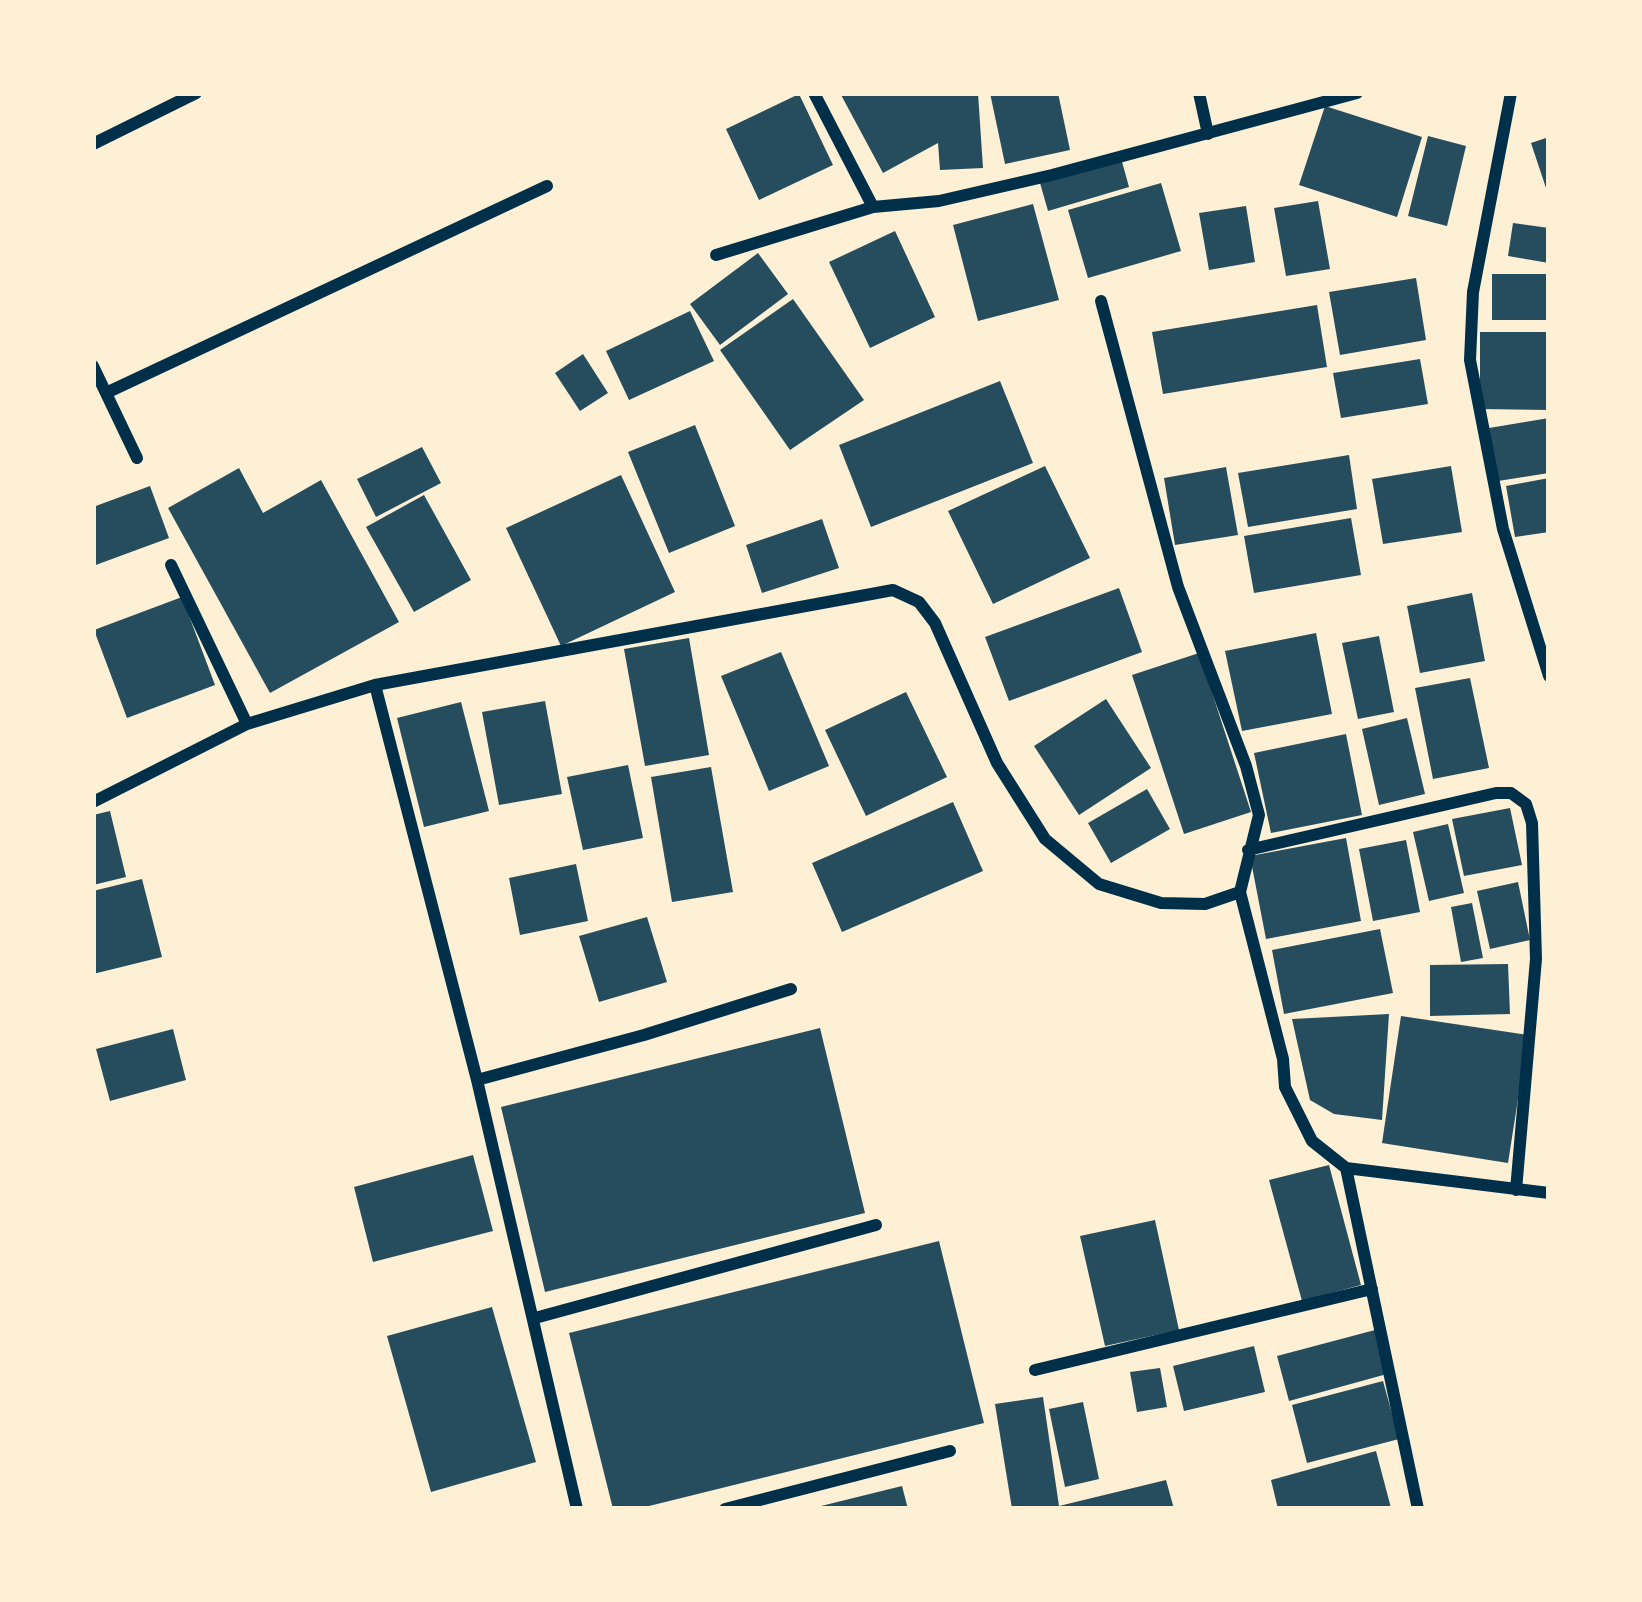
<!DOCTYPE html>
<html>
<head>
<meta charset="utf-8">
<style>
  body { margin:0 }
  #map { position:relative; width:1642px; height:1602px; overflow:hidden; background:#fdf0d5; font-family:Rubik,sans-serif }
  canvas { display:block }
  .frame { position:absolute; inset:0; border:96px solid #fdf0d5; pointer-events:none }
</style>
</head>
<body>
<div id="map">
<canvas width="1642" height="1602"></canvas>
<div class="frame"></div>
</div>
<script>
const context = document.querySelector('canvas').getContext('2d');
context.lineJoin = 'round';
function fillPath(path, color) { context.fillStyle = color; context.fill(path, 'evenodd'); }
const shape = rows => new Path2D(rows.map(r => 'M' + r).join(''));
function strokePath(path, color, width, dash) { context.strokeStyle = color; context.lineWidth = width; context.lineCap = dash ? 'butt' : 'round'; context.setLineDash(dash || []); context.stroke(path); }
const building = shape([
  [840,93,978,93,983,168,940,170,938,143,883,173],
  [990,93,1058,93,1070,150,1005,164],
  [799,94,833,165,759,200,726,129],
  [1325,106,1422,137,1397,217,1299,185],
  [1428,136,1466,146,1447,226,1408,216],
  [1549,137,1549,193,1548,194,1531,143],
  [1121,158,1129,187,1048,211,1040,183],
  [1161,183,1181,251,1088,278,1068,210],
  [1318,201,1330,269,1286,276,1274,208],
  [1033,204,1059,300,978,321,953,225],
  [1246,206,1255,262,1209,270,1199,213],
  [1513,223,1549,228,1549,263,1508,256],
  [895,231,935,317,870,348,829,262],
  [758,253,788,294,720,345,690,304],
  [1492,274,1549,274,1549,320,1492,320],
  [1416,278,1426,340,1340,355,1329,292],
  [793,299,864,400,790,450,720,350],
  [1317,305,1327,367,1163,394,1152,332],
  [690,311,714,361,629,400,606,351],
  [1480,332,1549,332,1549,410,1480,409],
  [583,354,608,393,580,411,555,373],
  [1420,359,1428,404,1341,418,1333,373],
  [1000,381,1033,463,871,527,839,445],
  [1549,418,1549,473,1498,481,1489,428],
  [695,425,735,526,669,553,628,452],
  [422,447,441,483,376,517,357,479],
  [1349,455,1357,509,1248,527,1238,473],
  [1045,466,1090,558,993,604,948,511],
  [1451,466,1462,532,1383,544,1372,479],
  [1226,467,1238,535,1175,545,1164,478],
  [239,468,263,513,321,480,399,622,270,693,168,508],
  [621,475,675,592,561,646,506,528],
  [1549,478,1549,532,1515,537,1506,486],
  [150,486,169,538,93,566,93,507],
  [424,495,471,580,414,612,366,527],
  [1351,518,1361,575,1254,593,1244,536],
  [822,519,839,568,762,593,746,545],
  [1119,588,1142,652,1009,701,985,637],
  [1472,593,1485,661,1420,673,1407,606],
  [182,597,215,685,127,718,94,630],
  [1316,633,1332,714,1242,731,1225,651],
  [1379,636,1394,712,1358,719,1342,643],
  [689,638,709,755,645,766,624,649],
  [781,652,829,766,769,791,721,676],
  [1199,653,1251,812,1184,834,1132,675],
  [1470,678,1489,768,1433,779,1415,688],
  [906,692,947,777,866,816,825,730],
  [1106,699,1151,768,1079,815,1034,746],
  [545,701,562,794,499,805,482,712],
  [461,702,489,811,424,827,397,718],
  [1407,718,1425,794,1379,805,1362,729],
  [1346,734,1362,815,1271,833,1254,753],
  [628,765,643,838,583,850,567,777],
  [711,767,733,892,672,902,651,777],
  [1147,789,1170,829,1111,863,1088,823],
  [953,802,983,871,842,932,812,863],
  [1510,808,1522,865,1464,876,1452,819],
  [110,811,126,877,93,885,93,815],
  [1448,824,1464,893,1429,901,1413,832],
  [1346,838,1361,921,1266,939,1250,856],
  [1406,840,1420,912,1373,921,1359,849],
  [576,864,588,921,520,935,509,878],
  [142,879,162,957,93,974,93,891],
  [1518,882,1530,940,1490,949,1477,891],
  [1472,903,1483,958,1461,962,1451,907],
  [647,917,667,982,599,1002,579,936],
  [1380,929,1393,993,1284,1014,1272,950],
  [1508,964,1510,1014,1430,1016,1430,965],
  [1389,1014,1382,1120,1334,1114,1310,1100,1292,1019],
  [1401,1016,1528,1035,1508,1163,1382,1143],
  [820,1028,865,1213,545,1292,501,1107],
  [173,1029,186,1080,110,1101,96,1049],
  [473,1155,493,1231,373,1262,354,1187],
  [1329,1165,1361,1285,1302,1301,1269,1180],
  [1155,1220,1179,1330,1105,1346,1080,1236],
  [939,1241,984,1423,637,1509,613,1509,569,1333],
  [492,1307,536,1462,431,1492,387,1336],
  [1375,1330,1387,1374,1289,1401,1277,1356],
  [1254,1346,1265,1392,1184,1411,1173,1366],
  [1160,1368,1167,1407,1137,1412,1130,1372],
  [1383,1381,1399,1439,1307,1463,1292,1405],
  [1043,1397,1059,1506,1166,1480,1174,1509,1012,1509,995,1404],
  [1083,1402,1099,1479,1065,1487,1049,1409],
  [1376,1451,1391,1508,1278,1509,1271,1480],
  [902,1486,908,1509,817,1509,817,1507]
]);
const minor = shape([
  [814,93,873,207],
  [1199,93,1208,134],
  [1511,93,1473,292,1470,360,1503,529,1549,676],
  [93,144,196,93],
  [716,255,873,207,939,201,1052,175,1357,93],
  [1101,301,1178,587,1246,766,1259,815,1240,892,1283,1059,1285,1087,1312,1141,1346,1168,1549,1193],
  [93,366,137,458],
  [106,393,547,186],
  [171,565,247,724],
  [375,685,477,1080,577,1509],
  [93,802,247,724,375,685,893,590,919,602,935,623,997,763,1045,839,1099,884,1161,903,1205,904,1240,892],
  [1248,850,1496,793,1511,793,1526,804,1532,823,1536,959,1516,1190],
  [477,1080,644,1035,791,989],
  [1346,1168,1418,1509],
  [535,1318,876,1225],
  [1035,1370,1372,1289],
  [725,1509,950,1451]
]);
fillPath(building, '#264d5e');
strokePath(minor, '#003049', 12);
</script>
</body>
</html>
